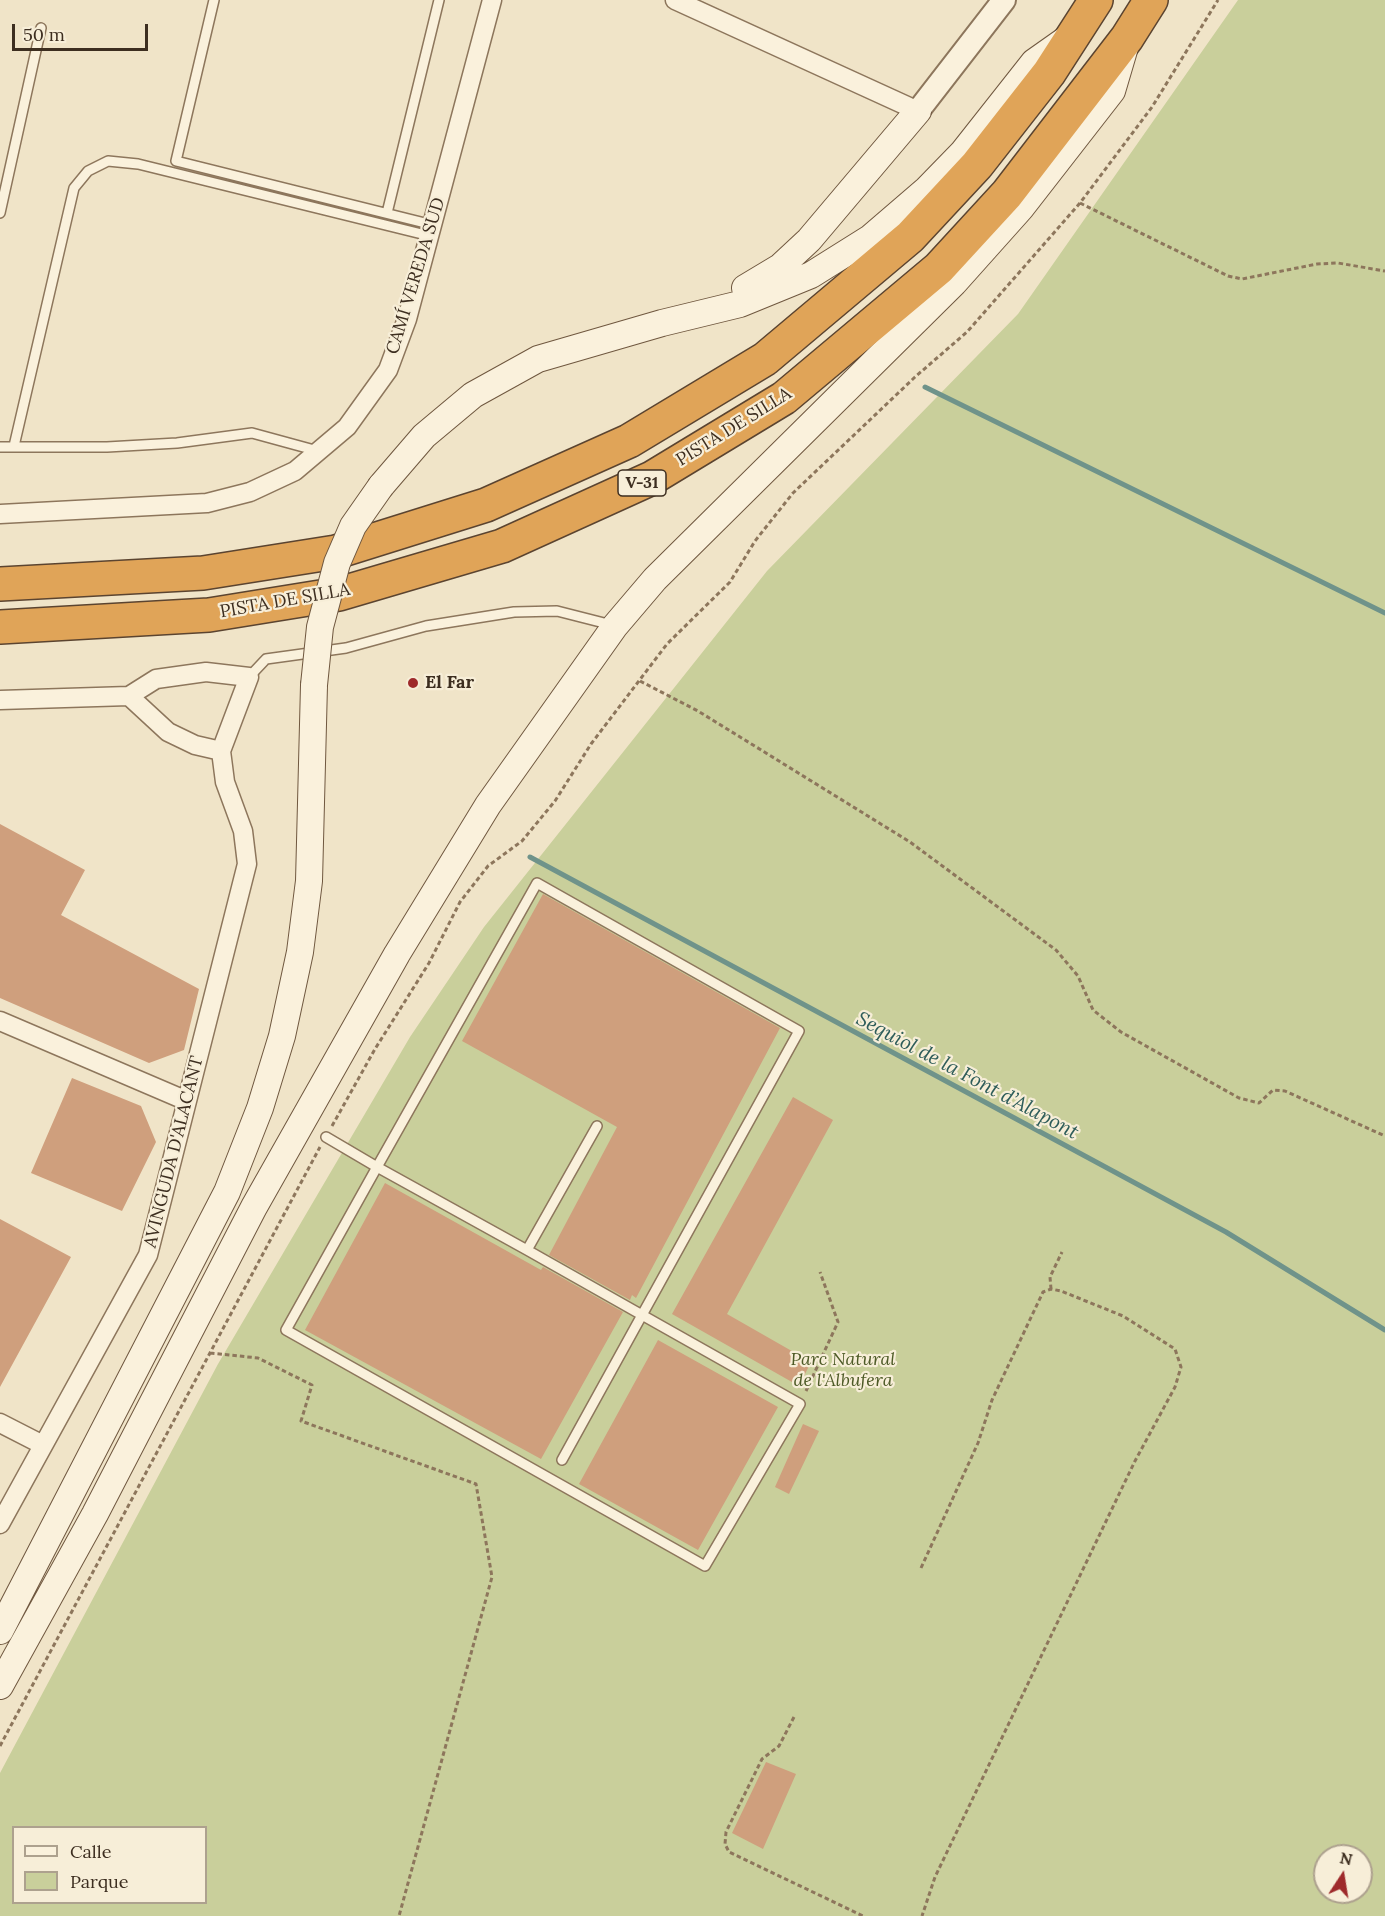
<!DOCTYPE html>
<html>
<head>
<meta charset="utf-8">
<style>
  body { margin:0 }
  #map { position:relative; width:1385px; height:1916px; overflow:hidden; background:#f0e4c8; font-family:Lora,serif }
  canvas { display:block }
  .legend { position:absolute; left:12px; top:1826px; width:195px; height:78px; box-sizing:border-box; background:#f7eed8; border:2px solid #ada18e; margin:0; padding:8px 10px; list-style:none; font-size:18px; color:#3d2e20 }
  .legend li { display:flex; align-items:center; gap:12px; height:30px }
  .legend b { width:30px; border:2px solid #ada18e }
  .north { position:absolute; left:1313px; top:1844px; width:60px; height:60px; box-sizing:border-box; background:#f7eed8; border:2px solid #ada18e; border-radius:50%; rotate:12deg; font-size:16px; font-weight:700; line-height:24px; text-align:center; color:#3d2e20 }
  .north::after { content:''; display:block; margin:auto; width:21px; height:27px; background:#9e2a2b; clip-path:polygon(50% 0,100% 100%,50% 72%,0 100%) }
  .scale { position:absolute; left:12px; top:24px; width:136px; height:27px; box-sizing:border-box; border:3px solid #3d2e20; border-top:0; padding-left:8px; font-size:18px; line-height:21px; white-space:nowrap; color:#3d2e20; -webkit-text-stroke:4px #f7eed8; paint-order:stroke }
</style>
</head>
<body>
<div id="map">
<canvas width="1385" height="1916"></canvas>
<ul class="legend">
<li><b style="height:8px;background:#faf1dc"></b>Calle</li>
<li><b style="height:16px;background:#c9cf9b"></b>Parque</li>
</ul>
<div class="north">N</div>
<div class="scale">50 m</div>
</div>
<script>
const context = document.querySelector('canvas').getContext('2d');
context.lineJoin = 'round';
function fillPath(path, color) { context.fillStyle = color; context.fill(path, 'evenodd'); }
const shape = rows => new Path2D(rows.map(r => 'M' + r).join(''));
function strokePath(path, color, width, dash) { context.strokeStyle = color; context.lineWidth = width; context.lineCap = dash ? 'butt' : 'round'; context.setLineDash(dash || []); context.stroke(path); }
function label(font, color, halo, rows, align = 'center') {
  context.font = font + ' Lora,serif'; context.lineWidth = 4.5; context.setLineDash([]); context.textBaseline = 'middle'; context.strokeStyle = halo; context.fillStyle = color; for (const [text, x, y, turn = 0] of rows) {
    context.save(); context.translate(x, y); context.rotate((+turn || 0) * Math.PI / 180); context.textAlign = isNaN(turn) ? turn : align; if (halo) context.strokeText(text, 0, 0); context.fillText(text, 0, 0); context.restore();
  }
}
const green = shape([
  [1238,0,1385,0,1385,1916,0,1916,0,1773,218,1364,410,1037,484,927,767,571,1018,314],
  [14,1828,206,1828,206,1902,14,1902],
  [1325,1856,1361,1856,1361,1892,1325,1892]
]);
const stream = shape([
  [925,387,1385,613],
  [530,857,1226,1232,1385,1330]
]);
const building = shape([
  [0,824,85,870,61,915,199,989,184,1050,149,1063,0,998],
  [543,894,780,1028,636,1298,632,1295,630,1300,549,1255,617,1127,462,1041],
  [72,1078,141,1106,156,1142,122,1211,31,1173],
  [793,1097,833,1120,727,1314,811,1362,799,1386,672,1314],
  [385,1183,541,1270,543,1267,623,1312,541,1459,305,1330],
  [0,1219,71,1257,0,1387],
  [658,1340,778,1407,698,1550,579,1484],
  [803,1424,819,1431,789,1494,775,1487],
  [766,1762,796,1774,763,1849,732,1833]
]);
const path = shape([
  [1080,203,1228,276,1242,279,1317,264,1338,263,1385,271],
  [640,681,698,711,910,842,1056,950,1078,976,1093,1010,1121,1032,1239,1098,1259,1103,1273,1090,1285,1091,1385,1136],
  [332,1126,375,1049,429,963,460,902,488,866,522,841,555,801,591,744,667,644,730,582,755,541,793,493,915,377,967,332,1080,203,1152,107,1218,0],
  [1051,1289,1050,1277,1062,1252],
  [210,1353,258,1358,312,1385,301,1421,476,1484,492,1577,399,1916],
  [806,1391,838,1322,820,1272],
  [921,1568,978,1443,992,1400,1043,1292,1051,1289,1061,1291,1123,1316,1175,1349,1181,1367,1175,1387,1135,1461,935,1877,922,1916],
  [794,1717,779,1746,762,1759,726,1832,725,1844,729,1852,863,1916],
  [0,1746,320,1147]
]);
const service = shape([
  [214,0,176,161,433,225],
  [0,213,41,28],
  [387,213,439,0],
  [14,446,74,188,88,171,108,161,138,164,430,236],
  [0,447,107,447,177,443,252,433,318,451],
  [249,677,266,659,346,648,426,626,514,612,557,611,612,625],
  [326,1137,377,1167,527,1250,642,1315,800,1404,705,1566,286,1330,377,1167,537,883,799,1031,642,1315,562,1460],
  [527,1250,597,1126]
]);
const minor = shape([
  [675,0,918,111],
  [0,514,207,503,250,492,295,471,347,427,388,370,407,319,492,0],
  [206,672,249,677,221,751,195,745,168,732,129,696,156,679,206,672],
  [0,700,129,696],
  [0,1021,187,1101],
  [0,1423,43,1445],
  [0,1524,148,1255,247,864,243,831,225,782,221,751]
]);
const tertiary = shape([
  [918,111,1004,0]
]);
const secondary = shape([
  [745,288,780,267,809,240,918,111],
  [381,486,424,436,473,395,538,359,662,323,740,304,811,275,870,238,927,189,963,152,1034,62,1068,38],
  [0,1631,227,1192,260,1108,282,1036,300,952,309,881,314,685],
  [0,1686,95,1514,254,1207,397,954,488,805,615,626,655,579,954,283,1021,208,1112,91,1125,47]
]);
const motorway = shape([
  [0,584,203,573,336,552,486,505,629,441,765,359,910,237,977,165,1049,73,1096,0],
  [0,627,209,615,339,594,502,546,652,478,784,398,939,268,1007,194,1127,38,1151,0]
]);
const secondaryBridge = shape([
  [314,685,320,627,337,563,353,526,381,486]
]);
const markers = [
  [413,683,6,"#9e2a2b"]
];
const shields = [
  [642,483,48]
];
const shieldNames = [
  ["V-31",642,483]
];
const streetNames = [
  ["CAMÍ VEREDA SUD",416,276,-73],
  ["PISTA DE SILLA",734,427,-32],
  ["PISTA DE SILLA",285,601,-10],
  ["AVINGUDA D'ALACANT",174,1152,-76]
];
const poiNames = [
  ["El Far",425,683]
];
const parkNames = [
  ["Parc Natural",843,1360],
  ["de l'Albufera",843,1381]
];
const waterNames = [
  ["Sequiol de la Font d’Alapont",967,1076,28]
];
fillPath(green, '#c9cf9b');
strokePath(stream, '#6f938a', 5);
fillPath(building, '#cf9f7d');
strokePath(service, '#8d765c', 12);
strokePath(minor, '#8d765c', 21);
strokePath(tertiary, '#8d765c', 26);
strokePath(secondary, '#6f573f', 28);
strokePath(motorway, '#5b4430', 36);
strokePath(path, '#8d765c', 3, [4.5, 3]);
strokePath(service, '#faf1dc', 9);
strokePath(minor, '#faf1dc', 18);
strokePath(tertiary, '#faf1dc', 22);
strokePath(secondary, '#faf1dc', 26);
strokePath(motorway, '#e0a458', 33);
strokePath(secondaryBridge, '#6f573f', 28, []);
strokePath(secondaryBridge, '#faf1dc', 26);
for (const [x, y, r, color] of markers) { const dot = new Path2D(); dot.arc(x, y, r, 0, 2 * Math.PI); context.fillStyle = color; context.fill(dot); strokePath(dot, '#f7eed8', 2); }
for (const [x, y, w] of shields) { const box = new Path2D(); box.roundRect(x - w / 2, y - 13, w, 26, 4.5); context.fillStyle = '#f7eed8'; context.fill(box); strokePath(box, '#3d2e20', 1.5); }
label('bold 16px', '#3d2e20', null, shieldNames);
label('18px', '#3d2e20', '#f7eed8', streetNames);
label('bold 18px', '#3d2e20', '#f7eed8', poiNames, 'left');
label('italic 18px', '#4d5a26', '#f7eed8', parkNames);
label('italic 20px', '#2f5d5a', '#f7eed8', waterNames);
</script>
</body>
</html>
